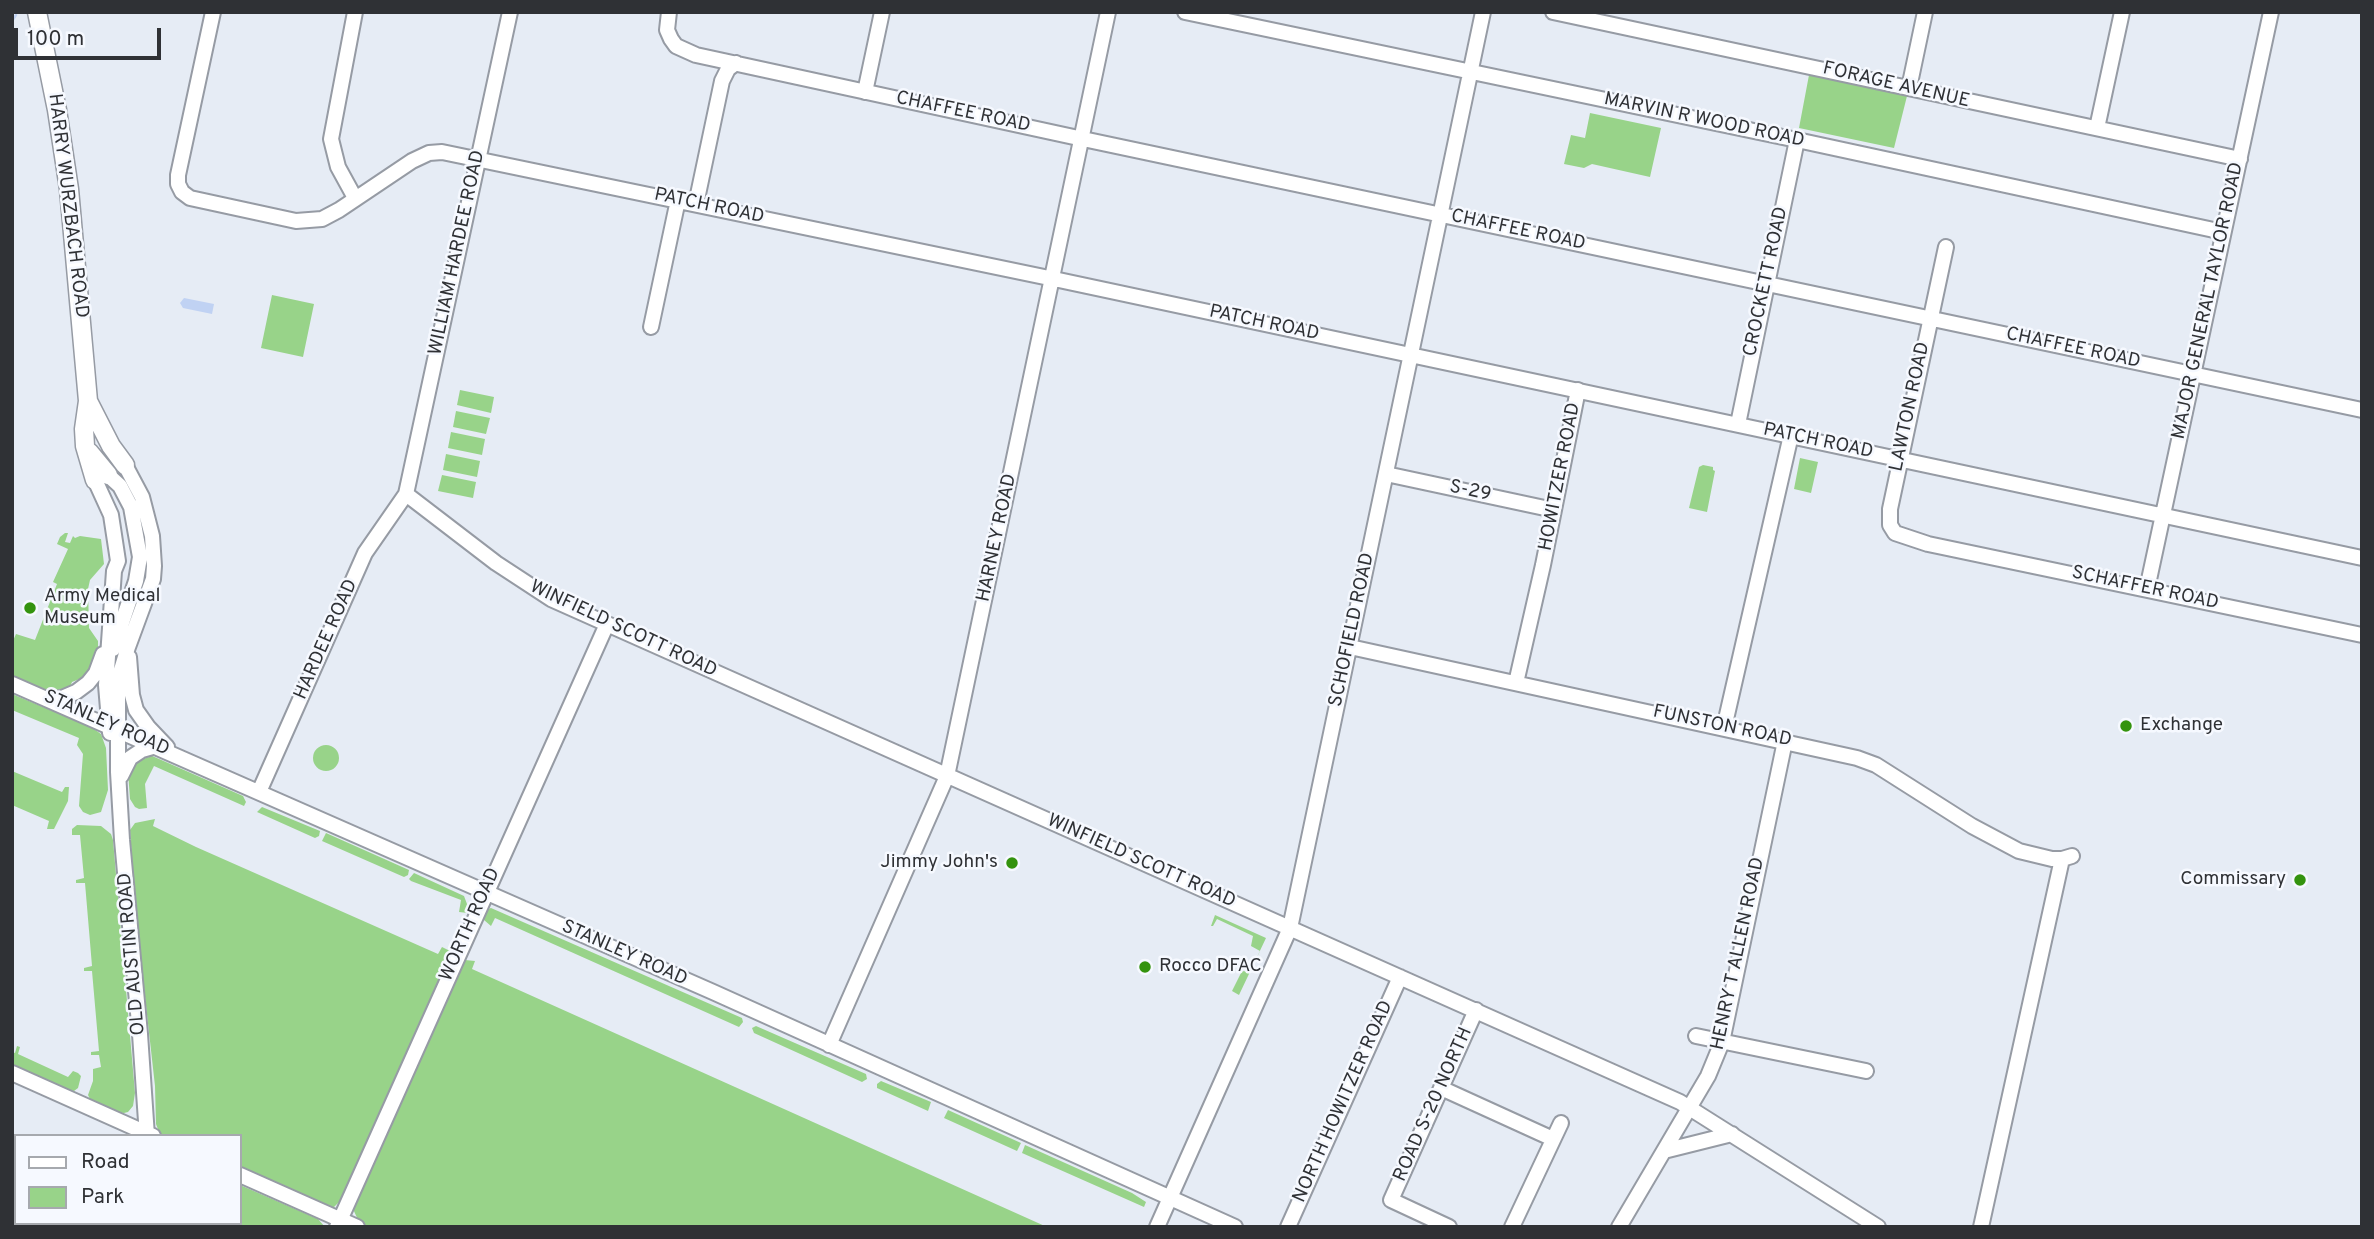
<!DOCTYPE html>
<html>
<head>
<meta charset="utf-8">
<style>
  body { margin:0 }
  #map { position:relative; width:2374px; height:1239px; overflow:hidden; background:#e6ecf5; font-family:Overpass,sans-serif }
  canvas { display:block }
  .frame { position:absolute; inset:0; border:14px solid #2f3135; pointer-events:none }
  .legend { position:absolute; left:14px; top:1134px; width:228px; height:91px; box-sizing:border-box; background:#f6f9ff; border:2px solid #a6a9ae; margin:0; padding:9px 12px; list-style:none; font-size:21px; color:#2f3135 }
  .legend li { display:flex; align-items:center; gap:14px; height:35px }
  .legend b { width:35px; border:2px solid #a6a9ae }
  .scale { position:absolute; left:14px; top:28px; width:147px; height:32px; box-sizing:border-box; border:4px solid #2f3135; border-top:0; padding-left:9px; font-size:21px; line-height:24px; white-space:nowrap; color:#2f3135; -webkit-text-stroke:5px #f6f9ff; paint-order:stroke }
</style>
</head>
<body>
<div id="map">
<canvas width="2374" height="1239"></canvas>
<div class="frame"></div>
<ul class="legend">
<li><b style="height:9px;background:#fff"></b>Road</li>
<li><b style="height:19px;background:#98d389"></b>Park</li>
</ul>
<div class="scale">100 m</div>
</div>
<script>
const context = document.querySelector('canvas').getContext('2d');
context.lineJoin = 'round';
function fillPath(path, color) { context.fillStyle = color; context.fill(path, 'evenodd'); }
const shape = rows => new Path2D(rows.map(r => 'M' + r).join(''));
function strokePath(path, color, width, dash) { context.strokeStyle = color; context.lineWidth = width; context.lineCap = dash ? 'butt' : 'round'; context.setLineDash(dash || []); context.stroke(path); }
function label(font, color, halo, rows, align = 'center') {
  context.font = font + ' Overpass,sans-serif'; context.lineWidth = 5; context.setLineDash([]); context.textBaseline = 'middle'; context.strokeStyle = halo; context.fillStyle = color; for (const [text, x, y, turn = 0] of rows) {
    context.save(); context.translate(x, y); context.rotate((+turn || 0) * Math.PI / 180); context.textAlign = isNaN(turn) ? turn : align; if (halo) context.strokeText(text, 0, 0); context.fillText(text, 0, 0); context.restore();
  }
}
const green = shape([
  [1809,75,1907,96,1894,148,1799,128],
  [1590,113,1661,128,1650,177,1592,164,1584,168,1564,164,1571,135,1585,138],
  [272,295,314,304,303,357,261,348],
  [460,390,494,397,491,413,457,405],
  [456,411,490,418,486,434,453,427],
  [451,432,485,439,482,455,448,448],
  [446,454,480,461,477,477,443,470],
  [1800,458,1818,462,1811,493,1794,489],
  [1703,465,1713,467,1713,470,1715,471,1707,512,1689,508,1699,467],
  [442,475,476,482,473,498,438,491],
  [65,533,68,533,65,542,70,543,73,536,75,538,80,536,101,539,104,564,90,580,88,589,89,628,98,641,98,649,89,672,82,678,72,682,70,687,49,692,12,678,12,643,16,634,35,640,57,584,53,582,68,549,57,544,60,537],
  [12,694,91,727,101,734,106,748,108,790,101,812,90,815,83,812,79,806,83,754,77,745,79,738,12,710],
  '313 758a13 13 0 1 1 26 0a13 13 0 1 1-26 0Z',
  [150,755,243,796,246,802,244,806,154,766,145,784,147,808,139,809,135,807,130,799,128,772,137,761,149,757],
  [12,771,62,792,65,787,69,787,68,801,54,829,47,829,49,821,12,805],
  [262,807,320,831,319,836,315,838,257,812],
  [155,819,153,826,196,847,438,954,442,947,450,951,450,955,341,1200,334,1207,328,1208,240,1169,240,1136,163,1136,159,1132,156,1124,155,1086,136,916,130,830,135,823],
  [77,825,101,826,111,834,113,840,135,1093,133,1106,128,1112,124,1113,114,1112,91,1101,88,1095,93,1081,93,1069,101,1067,99,1055,91,1055,91,1052,99,1051,92,971,84,971,84,968,92,966,85,883,76,883,76,880,84,878,80,835,72,835,72,829],
  [326,833,409,870,408,875,404,877,322,841],
  [414,873,464,896,467,904,472,906,471,909,468,913,459,912,461,900,411,881,409,879],
  [491,908,742,1018,743,1022,739,1027,495,918,491,926,484,920,483,917,488,909],
  [1215,915,1266,938,1239,995,1232,991,1242,971,1250,972,1260,951,1251,946,1253,936,1217,919,1213,926,1211,926],
  [465,960,475,961,472,969,1047,1227,368,1227,359,1222,353,1209],
  [756,1026,866,1074,867,1079,862,1082,754,1033,752,1028],
  [17,1046,20,1047,18,1054,68,1077,73,1071,78,1073,81,1076,78,1088,74,1091,66,1090,12,1066,12,1052,15,1053],
  [881,1081,931,1102,928,1111,877,1088,877,1084],
  [948,1110,1021,1143,1017,1151,944,1118],
  [1025,1145,1132,1193,1146,1202,1144,1207,1022,1153],
  [240,1185,318,1219,325,1227,173,1227,172,1223,240,1223]
]);
const water = shape([
  [184,298,214,304,212,314,183,308,180,303]
]);
const stream = shape([
  [12,21,16,15]
]);
const minor = shape([
  [213,12,178,175,178,184,182,192,190,198,296,221,322,219,339,210,412,161,429,153,442,152,1054,279,2362,558],
  [669,12,667,30,671,39,676,46,696,55,1083,139,2362,410],
  [1185,12,1797,140,2223,232],
  [1553,12,2240,159],
  [1909,88,1925,12],
  [865,92,882,12],
  [2097,128,2122,12],
  [355,198,338,167,331,139,355,12],
  [696,204,722,81,728,69,736,63],
  [1946,247,1890,509,1890,525,1895,533,1928,544,2362,635],
  [651,327,678,200],
  [1738,424,1797,140],
  [125,465,142,497,152,536,154,566,153,579,128,647,118,680,118,772,122,840,140,1034,147,1136],
  [1386,474,1554,510],
  [108,475,120,486,131,507,140,557,136,581,113,649],
  [95,480,111,515,118,561,114,571,106,685,110,733],
  [406,494,496,563,551,599,1680,1102,1878,1227],
  [2147,589,2271,12],
  [1350,647,1857,758,1876,765,1972,826,2019,851,2052,859,2062,859,2072,856],
  [129,657,132,695,136,710,148,727,167,747],
  [1516,683,1543,565,1578,390],
  [12,684,713,992,1235,1227],
  [50,700,62,698,76,692,88,683,96,673,103,654],
  [1724,728,1791,435],
  [121,776,130,758,142,750,156,746],
  [259,792,365,553,406,494,510,12],
  [1696,1036,1866,1071],
  [829,1045,947,776,1108,12],
  [12,1073,153,1136],
  [1441,1088,1553,1139],
  [1664,1151,1732,1134],
  [240,1175,357,1227],
  [157,1223,158,1227],
  [337,1227,607,624],
  [1157,1227,1290,928,1483,12],
  [1288,1227,1400,977],
  [1449,1227,1391,1200,1476,1010],
  [1512,1227,1561,1123],
  [1619,1227,1708,1076,1722,1042,1785,741],
  [1981,1227,2062,859]
]);
const major = shape([
  [37,12,57,110,69,189,88,401,84,429,85,446,95,480],
  [88,401,111,446,125,465],
  [89,452,108,475]
]);
const markers = [
  [30,608,7,"#34930e"],
  [2126,726,7,"#34930e"],
  [1012,863,7,"#34930e"],
  [2300,880,7,"#34930e"],
  [1145,967,7,"#34930e"]
];
const streetNames = [
  ["FORAGE AVENUE",1896,86,13],
  ["CHAFFEE ROAD",963,113,12],
  ["MARVIN R WOOD ROAD",1704,121,12],
  ["HARRY WURZBACH ROAD",67,206,83],
  ["PATCH ROAD",709,207,12],
  ["CHAFFEE ROAD",1518,231,12],
  ["WILLIAM HARDEE ROAD",458,253,-78],
  ["CROCKETT ROAD",1767,282,-78],
  ["MAJOR GENERAL TAYLOR ROAD",2209,301,-78],
  ["PATCH ROAD",1264,324,12],
  ["CHAFFEE ROAD",2073,349,12],
  ["LAWTON ROAD",1911,407,-78],
  ["PATCH ROAD",1818,442,12],
  ["HOWITZER ROAD",1561,477,-79],
  ["S-29",1470,492,12],
  ["HARNEY ROAD",998,538,-78],
  ["SCHAFFER ROAD",2145,589,12],
  ["WINFIELD SCOTT ROAD",623,630,25],
  ["SCHOFIELD ROAD",1353,630,-78],
  ["HARDEE ROAD",327,640,-66],
  ["STANLEY ROAD",106,724,24],
  ["FUNSTON ROAD",1722,727,12],
  ["WINFIELD SCOTT ROAD",1141,862,24],
  ["WORTH ROAD",471,925,-66],
  ["OLD AUSTIN ROAD",133,954,-95],
  ["STANLEY ROAD",624,954,24],
  ["HENRY T ALLEN ROAD",1739,954,-78],
  ["NORTH HOWITZER ROAD",1344,1102,-66],
  ["ROAD S-20 NORTH",1434,1105,-66]
];
const poiNames = [
  ["Army Medical",44,597],
  ["Museum",44,619],
  ["Exchange",2140,726],
  ["Jimmy John's",998,863,"right"],
  ["Commissary",2286,880,"right"],
  ["Rocco DFAC",1159,967]
];
fillPath(green, '#98d389');
fillPath(water, '#c0d2f3');
strokePath(stream, '#c0d2f3', 2.5);
strokePath(minor, '#969ba4', 18);
strokePath(major, '#969ba4', 21);
strokePath(minor, '#fff', 14);
strokePath(major, '#fff', 18);
for (const [x, y, r, color] of markers) { const dot = new Path2D(); dot.arc(x, y, r, 0, 2 * Math.PI); context.fillStyle = color; context.fill(dot); strokePath(dot, '#f6f9ff', 2.5); }
label('19px', '#2f3135', '#f6f9ff', streetNames);
label('19px', '#2f3135', '#f6f9ff', poiNames, 'left');
</script>
</body>
</html>
